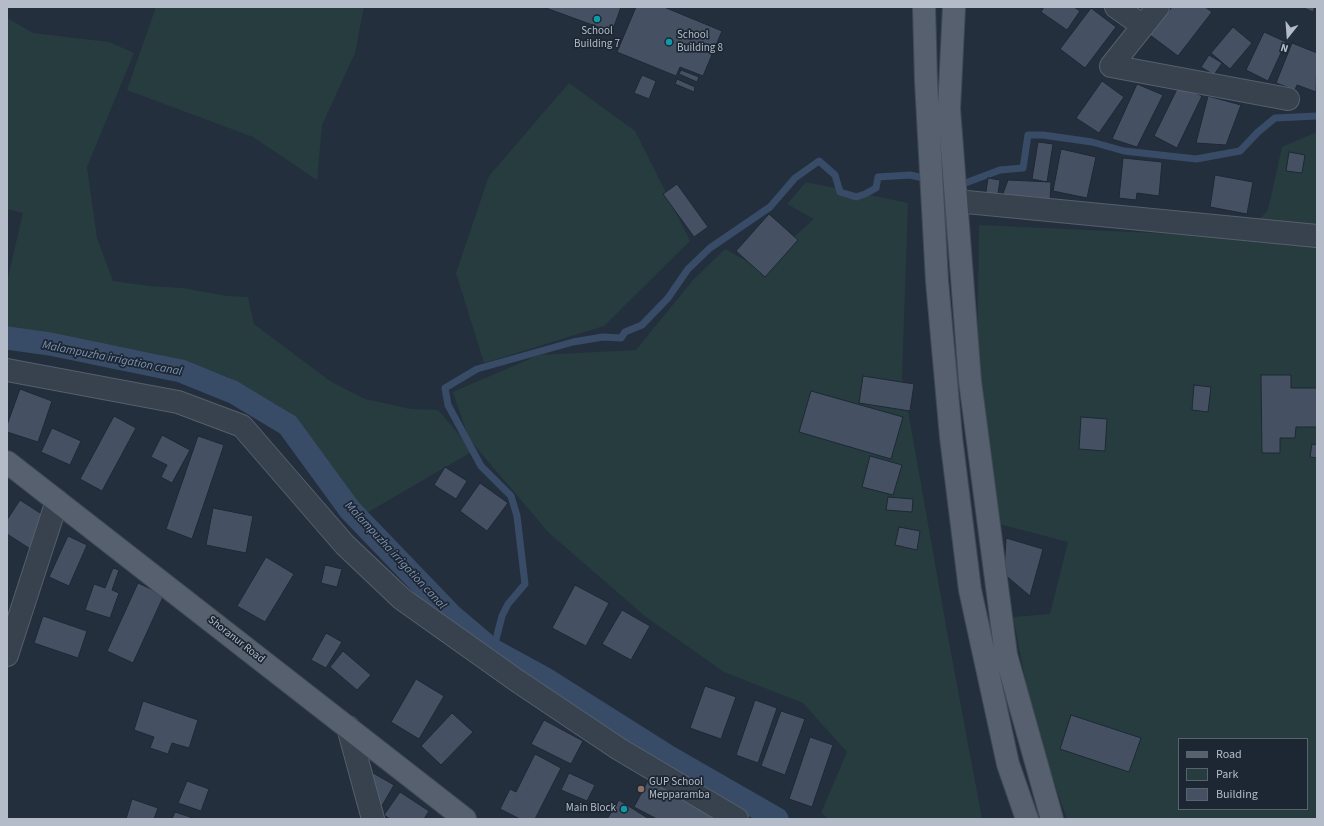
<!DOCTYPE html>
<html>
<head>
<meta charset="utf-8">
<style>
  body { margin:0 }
  #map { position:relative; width:1324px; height:826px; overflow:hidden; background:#242f3e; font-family:"Source Sans 3",sans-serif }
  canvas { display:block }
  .frame { position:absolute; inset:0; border:8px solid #b4bcc9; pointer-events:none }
  .legend { position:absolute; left:1178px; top:738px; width:130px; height:72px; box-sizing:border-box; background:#1d2633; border:1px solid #59626f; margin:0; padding:5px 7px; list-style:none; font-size:12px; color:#b4bcc9 }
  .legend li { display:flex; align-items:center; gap:8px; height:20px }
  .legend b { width:20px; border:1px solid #59626f }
  .north { position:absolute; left:1268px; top:16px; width:40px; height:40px; -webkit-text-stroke:3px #1d2633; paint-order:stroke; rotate:197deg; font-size:11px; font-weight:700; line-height:16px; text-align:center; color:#b4bcc9 }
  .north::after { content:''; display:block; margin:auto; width:14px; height:18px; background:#b4bcc9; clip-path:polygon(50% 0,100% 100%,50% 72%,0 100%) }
</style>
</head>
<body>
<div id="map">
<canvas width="1324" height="826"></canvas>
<div class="frame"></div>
<ul class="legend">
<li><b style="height:5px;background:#56606e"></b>Road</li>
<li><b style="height:11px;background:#263c3f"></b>Park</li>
<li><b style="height:11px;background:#455162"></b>Building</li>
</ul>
<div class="north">N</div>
</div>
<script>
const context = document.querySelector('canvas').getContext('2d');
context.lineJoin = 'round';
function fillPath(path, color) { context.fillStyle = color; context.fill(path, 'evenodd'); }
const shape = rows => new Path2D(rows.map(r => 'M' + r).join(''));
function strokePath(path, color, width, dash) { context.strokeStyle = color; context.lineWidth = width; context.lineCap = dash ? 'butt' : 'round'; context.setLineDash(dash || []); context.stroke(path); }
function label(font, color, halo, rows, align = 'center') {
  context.font = font + ' "Source Sans 3",sans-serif'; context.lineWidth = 3.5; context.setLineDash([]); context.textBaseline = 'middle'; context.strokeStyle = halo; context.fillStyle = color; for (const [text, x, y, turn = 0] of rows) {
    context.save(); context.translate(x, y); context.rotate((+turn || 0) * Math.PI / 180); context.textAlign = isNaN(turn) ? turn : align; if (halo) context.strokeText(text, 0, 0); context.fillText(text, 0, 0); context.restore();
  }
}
const green = shape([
  [156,7,364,7,355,53,322,125,317,180,253,137,127,90],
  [7,18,33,33,109,42,134,53,87,167,97,238,113,281,149,286,182,288,227,296,248,297,254,324,330,381,365,399,410,409,438,410,473,451,365,514,279,406,226,376,158,354,83,340,7,330,7,282,23,213,7,209],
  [569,83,635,131,690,241,604,326,484,363,456,273,489,176],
  [1317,132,1317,819,1067,819,1035,729,1013,617,1050,614,1068,542,999,524,977,364,979,225,1242,237,1268,210,1282,147],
  [1179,739,1307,739,1307,809,1179,809],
  [806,182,908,203,902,377,948,637,982,819,829,819,821,813,847,752,803,703,724,672,646,617,549,533,469,439,453,392,539,355,636,350,693,280,725,249,759,268,814,219,787,204]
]);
const stream = shape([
  [960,185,1000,170,1023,168,1028,135,1043,135,1092,142,1124,151,1196,159,1240,151,1258,132,1275,118,1317,116],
  [491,649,495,643,502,616,508,604,525,584,517,516,511,496,481,466,448,405,445,388,477,369,573,342,603,337,621,338,625,332,642,325,668,298,688,269,710,248,770,207,795,178,819,161,835,175,840,192,856,197,865,194,876,188,878,177,910,175,928,179]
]);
const canal = shape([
  [7,338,50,344,181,371,233,392,288,425,350,510,451,615,491,649,544,678,669,757,777,819]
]);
const building = shape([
  [543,7,621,7,612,32,543,7],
  [636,7,664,7,722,31,703,76,680,67,676,76,617,52,636,7],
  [1044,7,1074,7,1080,11,1067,30,1041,12,1044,7],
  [1172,7,1205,7,1212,12,1178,56,1150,35,1172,7],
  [1302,7,1315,7,1313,12,1302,7],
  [1091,8,1116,27,1085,68,1060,49,1091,8],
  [1233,27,1252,43,1230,69,1211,53,1233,27],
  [1264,32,1286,42,1268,81,1246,70,1264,32],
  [1292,43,1317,53,1316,92,1297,85,1295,90,1276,83,1292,43],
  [1209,55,1222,63,1214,75,1201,67,1209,55],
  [681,70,699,77,697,82,679,74,681,70],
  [642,75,656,81,649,99,634,93,642,75],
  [677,79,695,87,694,92,675,84,677,79],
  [1102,81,1124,97,1099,133,1076,118,1102,81],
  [1137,84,1163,95,1137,147,1112,139,1137,84],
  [1179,85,1202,96,1177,148,1154,136,1179,85],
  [1208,96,1241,105,1226,145,1196,143,1208,96],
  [1038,142,1053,144,1047,182,1032,179,1038,142],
  [1061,149,1096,157,1087,198,1053,191,1061,149],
  [1289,152,1305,155,1302,173,1286,171,1289,152],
  [1123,158,1162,162,1159,196,1137,193,1136,200,1119,198,1123,158],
  [1215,175,1253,182,1247,214,1210,207,1215,175],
  [988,178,1000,180,997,200,985,198,988,178],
  [1008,180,1051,182,1050,202,1001,199,1008,180],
  [677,184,708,227,694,237,663,194,677,184],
  [769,214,798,240,765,277,736,251,769,214],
  [1261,375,1291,375,1291,388,1317,388,1317,427,1296,427,1295,438,1280,438,1280,453,1262,453,1261,375],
  [863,376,914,384,910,411,859,403,863,376],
  [1194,385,1211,387,1208,412,1192,410,1194,385],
  [20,389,52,401,38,442,7,432,7,425,20,389],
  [811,391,903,417,891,459,799,432,811,391],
  [114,416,136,428,102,491,80,479,114,416],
  [1081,417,1107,419,1105,451,1079,449,1081,417],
  [52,428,81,441,70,465,41,452,52,428],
  [162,435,190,450,172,483,161,477,167,465,151,457,162,435],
  [198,436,224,445,192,539,166,529,198,436],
  [1312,444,1317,445,1317,458,1310,457,1312,444],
  [870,456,902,465,893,495,862,487,870,456],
  [445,467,467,481,456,499,434,485,445,467],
  [480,483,508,503,487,531,460,511,480,483],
  [888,497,913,499,912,512,886,510,888,497],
  [20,500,51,520,32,550,7,534,7,520,20,500],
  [213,508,253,516,246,553,206,545,213,508],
  [899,527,920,531,917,550,895,545,899,527],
  [68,536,87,545,69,586,49,577,68,536],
  [1006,538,1043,549,1030,596,1004,574,1006,538],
  [266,557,294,574,265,622,237,606,266,557],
  [325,565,342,569,337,587,321,583,325,565],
  [113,568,119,570,112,590,119,593,110,618,85,610,94,584,105,588,113,568],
  [138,583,164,595,133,663,107,651,138,583],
  [575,585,609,603,586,646,552,628,575,585],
  [622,610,650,626,631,660,602,644,622,610],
  [43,616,87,631,78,658,34,643,43,616],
  [326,633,342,642,326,668,311,660,326,633],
  [343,651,371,675,357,690,330,667,343,651],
  [416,679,444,696,419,739,391,722,416,679],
  [705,686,736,697,721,739,690,728,705,686],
  [755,700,777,708,758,763,736,755,755,700],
  [143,701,198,720,189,748,172,743,168,754,150,748,154,737,134,730,143,701],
  [781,711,805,719,785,775,761,766,781,711],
  [452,713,473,732,441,765,421,746,452,713],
  [1071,715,1141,738,1129,772,1060,749,1071,715],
  [544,720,583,741,571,764,531,744,544,720],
  [810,737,833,745,812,807,789,799,810,737],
  [535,754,561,768,535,819,520,819,500,809,510,789,516,792,535,754],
  [373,773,394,785,376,816,355,804,373,773],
  [569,773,595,785,587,801,561,790,569,773],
  [649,779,717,819,657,819,634,807,649,779],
  [187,781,209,789,201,811,178,803,187,781],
  [400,792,429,811,424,819,390,819,384,815,400,792],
  [132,799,158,808,154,819,126,819,132,799],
  [619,800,649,819,607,819,619,800],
  [175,812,196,819,172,819,175,812]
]);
const minor = shape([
  [1116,7,1143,26],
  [1158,7,1111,66,1288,99],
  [956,201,1317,236],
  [7,370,178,402,242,426,345,545,402,599,516,680,619,749,737,819],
  [7,655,57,501],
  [348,727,373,819]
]);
const major = shape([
  [924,7,926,81,937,281,951,437,970,590,1008,764,1027,819],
  [954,7,949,109,970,381,1006,655,1052,819],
  [7,462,465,819]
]);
const markers = [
  [597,19,4,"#0f9aa8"],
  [669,42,4,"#0f9aa8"],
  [641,789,4,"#8d6e63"],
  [624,809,4,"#0f9aa8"]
];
const poiNames = [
  ["School",597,32,"center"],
  ["Building 7",597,45,"center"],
  ["School",677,36],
  ["Building 8",677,49],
  ["GUP School",649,783],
  ["Mepparamba",649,796],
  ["Main Block",616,809,"right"]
];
const streetNames = [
  ["Shoranur Road",236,640,38]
];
const waterNames = [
  ["Malampuzha irrigation canal",112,359,11],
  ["Malampuzha irrigation canal",395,556,47]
];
fillPath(green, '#263c3f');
strokePath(stream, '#394c67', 7);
strokePath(canal, '#394c67', 23);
fillPath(building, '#455162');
strokePath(building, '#1f2835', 1);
strokePath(minor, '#565f6c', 24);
strokePath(major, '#414a57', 24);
strokePath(minor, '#38414e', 22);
strokePath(major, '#56606e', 22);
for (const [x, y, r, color] of markers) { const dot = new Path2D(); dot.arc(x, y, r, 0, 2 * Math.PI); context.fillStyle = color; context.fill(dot); strokePath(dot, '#1d2633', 1.5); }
label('11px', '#b4bcc9', '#1d2633', poiNames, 'left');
label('11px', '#b4bcc9', '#1d2633', streetNames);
label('italic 12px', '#7c92b1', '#1d2633', waterNames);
</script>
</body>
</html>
